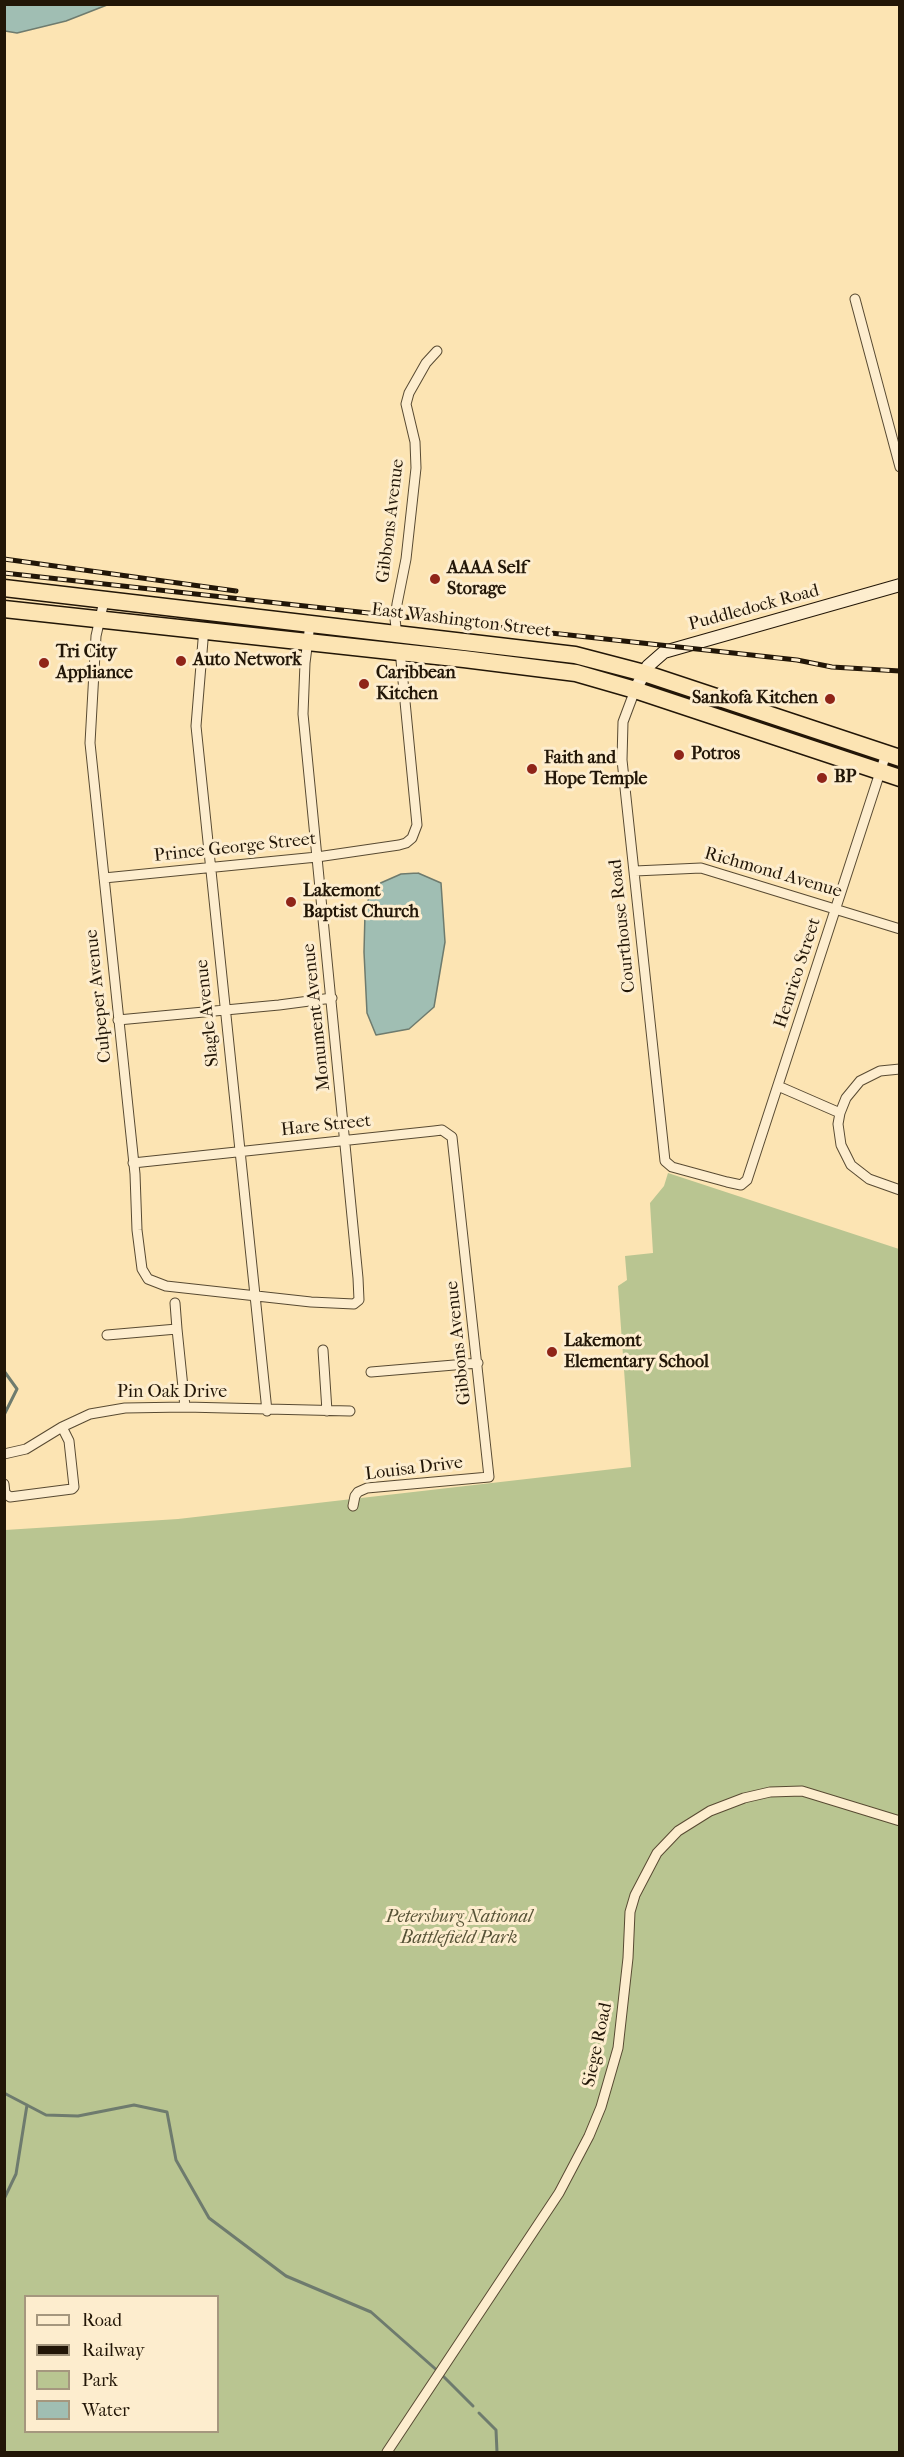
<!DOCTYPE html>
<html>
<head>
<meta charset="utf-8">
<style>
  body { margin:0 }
  #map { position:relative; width:904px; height:2457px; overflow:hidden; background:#fce4b3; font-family:"IM FELL French Canon",serif }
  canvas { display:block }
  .frame { position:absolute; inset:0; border:6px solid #221607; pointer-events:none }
  .legend { position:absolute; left:24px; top:2295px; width:195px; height:138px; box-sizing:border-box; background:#fdedce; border:2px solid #a5977e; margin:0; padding:8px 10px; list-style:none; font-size:18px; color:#221607 }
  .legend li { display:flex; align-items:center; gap:12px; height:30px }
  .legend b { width:30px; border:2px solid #a5977e }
</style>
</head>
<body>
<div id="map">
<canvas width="904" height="2457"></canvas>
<div class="frame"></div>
<ul class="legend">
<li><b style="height:8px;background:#fdedce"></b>Road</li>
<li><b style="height:8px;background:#221607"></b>Railway</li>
<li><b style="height:16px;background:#b9c591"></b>Park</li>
<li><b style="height:16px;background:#a0beb3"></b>Water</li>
</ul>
</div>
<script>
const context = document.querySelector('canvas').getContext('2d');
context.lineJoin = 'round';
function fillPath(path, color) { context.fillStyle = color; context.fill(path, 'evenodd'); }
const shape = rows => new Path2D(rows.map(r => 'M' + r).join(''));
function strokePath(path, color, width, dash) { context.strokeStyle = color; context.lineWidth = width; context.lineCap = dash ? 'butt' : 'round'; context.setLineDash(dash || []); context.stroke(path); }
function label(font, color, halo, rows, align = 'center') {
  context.font = font + ' "IM FELL French Canon",serif'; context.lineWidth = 6; context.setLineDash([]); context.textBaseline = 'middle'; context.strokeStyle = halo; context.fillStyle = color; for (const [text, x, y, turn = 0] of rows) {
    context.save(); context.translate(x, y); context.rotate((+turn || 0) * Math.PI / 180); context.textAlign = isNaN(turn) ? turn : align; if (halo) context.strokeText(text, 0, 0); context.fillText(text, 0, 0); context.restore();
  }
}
const green = shape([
  [668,1173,899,1249,899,2452,5,2452,5,1530,178,1519,631,1467,618,1286,627,1280,625,1256,653,1253,650,1203,664,1186],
  [26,2296,218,2296,218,2432,26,2432]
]);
const water = shape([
  [4,5,5,4,107,5,66,21,17,33,5,31,4,5],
  [418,873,441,883,445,942,434,1007,409,1029,376,1035,367,1013,364,952,365,913,369,897,376,885,401,874,418,873]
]);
const stream = shape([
  [4,1371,17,1389,4,1415],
  [4,2093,46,2115,78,2116,134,2105,167,2112,176,2160,209,2218,286,2276,371,2312,440,2373,473,2406],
  [4,2199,16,2174,27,2105],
  [479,2413,496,2430,497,2452]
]);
const street = shape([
  [855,299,900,467],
  [104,601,96,636,90,743,135,1174,137,1230,142,1269,148,1279,166,1286,311,1302,354,1304,359,1300,358,1278,303,714,305,663,310,624],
  [204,628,196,726,267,1411],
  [397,636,395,619,397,604,406,559,416,468,415,442,406,404,409,393,426,363,437,351],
  [635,690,623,722,622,760,665,1161,672,1167,727,1182,741,1185,747,1180,886,754],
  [635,871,701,868,900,929],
  [104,878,317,857,399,845,406,843,412,838,417,825,400,650],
  [118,1020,279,1005,332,998],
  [900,1069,880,1071,860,1081,846,1098,840,1113,838,1124,841,1145,851,1165,869,1179,900,1190],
  [778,1086,840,1113],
  [133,1163,434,1131,442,1130,452,1137,489,1477,367,1488,358,1492,355,1496,353,1506],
  [175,1303,177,1329],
  [107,1335,177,1329,185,1407],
  [323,1350,327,1411],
  [371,1372,478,1363],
  [4,1454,26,1449,62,1427,90,1414,125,1408,185,1407,350,1411],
  [4,1484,5,1493,10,1497,72,1489,74,1487,69,1441,62,1427],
  [387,2452,559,2193,589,2136,601,2107,618,2048,628,1958,630,1912,635,1895,657,1853,678,1831,710,1811,744,1798,770,1792,802,1791,900,1821]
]);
const secondary = shape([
  [635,690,648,666,664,652,900,585]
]);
const highway = shape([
  [4,588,575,655,644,673,900,758],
  [4,609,464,659,576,673,635,690,900,778]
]);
const rail = shape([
  [4,559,236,591],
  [4,573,797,660,832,667,900,671]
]);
const markers = [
  [435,579,6,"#8f2418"],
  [181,661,6,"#8f2418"],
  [44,663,6,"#8f2418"],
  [364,684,6,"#8f2418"],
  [830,699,6,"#8f2418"],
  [679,755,6,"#8f2418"],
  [532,769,6,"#8f2418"],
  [822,778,6,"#8f2418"],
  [291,902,6,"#8f2418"],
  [552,1352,6,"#8f2418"]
];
const streetNames = [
  ["Gibbons Avenue",391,521,-83],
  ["Puddledock Road",754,608,-15],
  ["East Washington Street",461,621,7],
  ["Prince George Street",235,848,-6],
  ["Richmond Avenue",773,873,16],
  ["Courthouse Road",623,926,-96],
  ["Henrico Street",798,973,-72],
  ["Culpeper Avenue",99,996,-96],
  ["Slagle Avenue",208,1013,-96],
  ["Monument Avenue",317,1017,-96],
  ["Hare Street",326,1126,-6],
  ["Gibbons Avenue",459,1343,-96],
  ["Pin Oak Drive",172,1393],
  ["Louisa Drive",414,1469,-7],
  ["Siege Road",598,2045,-78]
];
const poiNames = [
  ["AAAA Self",447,569],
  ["Storage",447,590],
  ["Tri City",56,653],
  ["Appliance",56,674],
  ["Auto Network",193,661],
  ["Caribbean",376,674],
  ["Kitchen",376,695],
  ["Sankofa Kitchen",818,699,"right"],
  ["Potros",691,755],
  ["Faith and",544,759],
  ["Hope Temple",544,780],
  ["BP",834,778],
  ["Lakemont",303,892],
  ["Baptist Church",303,913],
  ["Lakemont",564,1342],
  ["Elementary School",564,1363]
];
const parkNames = [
  ["Petersburg National",459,1918],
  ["Battlefield Park",459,1939]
];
fillPath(green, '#b9c591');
fillPath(water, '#a0beb3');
strokePath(water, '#6e7b6e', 1.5);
strokePath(stream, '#6e7b6e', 3);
strokePath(street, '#584a32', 11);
strokePath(secondary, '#221607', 14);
strokePath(highway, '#221607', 19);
strokePath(street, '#fdedce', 9);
strokePath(secondary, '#fdedce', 12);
strokePath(highway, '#fce4b3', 16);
strokePath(rail, '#221607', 5);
strokePath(rail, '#fdedce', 3, [9]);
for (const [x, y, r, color] of markers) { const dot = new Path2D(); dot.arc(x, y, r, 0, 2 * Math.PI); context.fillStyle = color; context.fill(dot); strokePath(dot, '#fdedce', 2); }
label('18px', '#221607', '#fdedce', streetNames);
label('bold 18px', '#221607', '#fdedce', poiNames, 'left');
label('italic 18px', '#575337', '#fdedce', parkNames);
</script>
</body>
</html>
